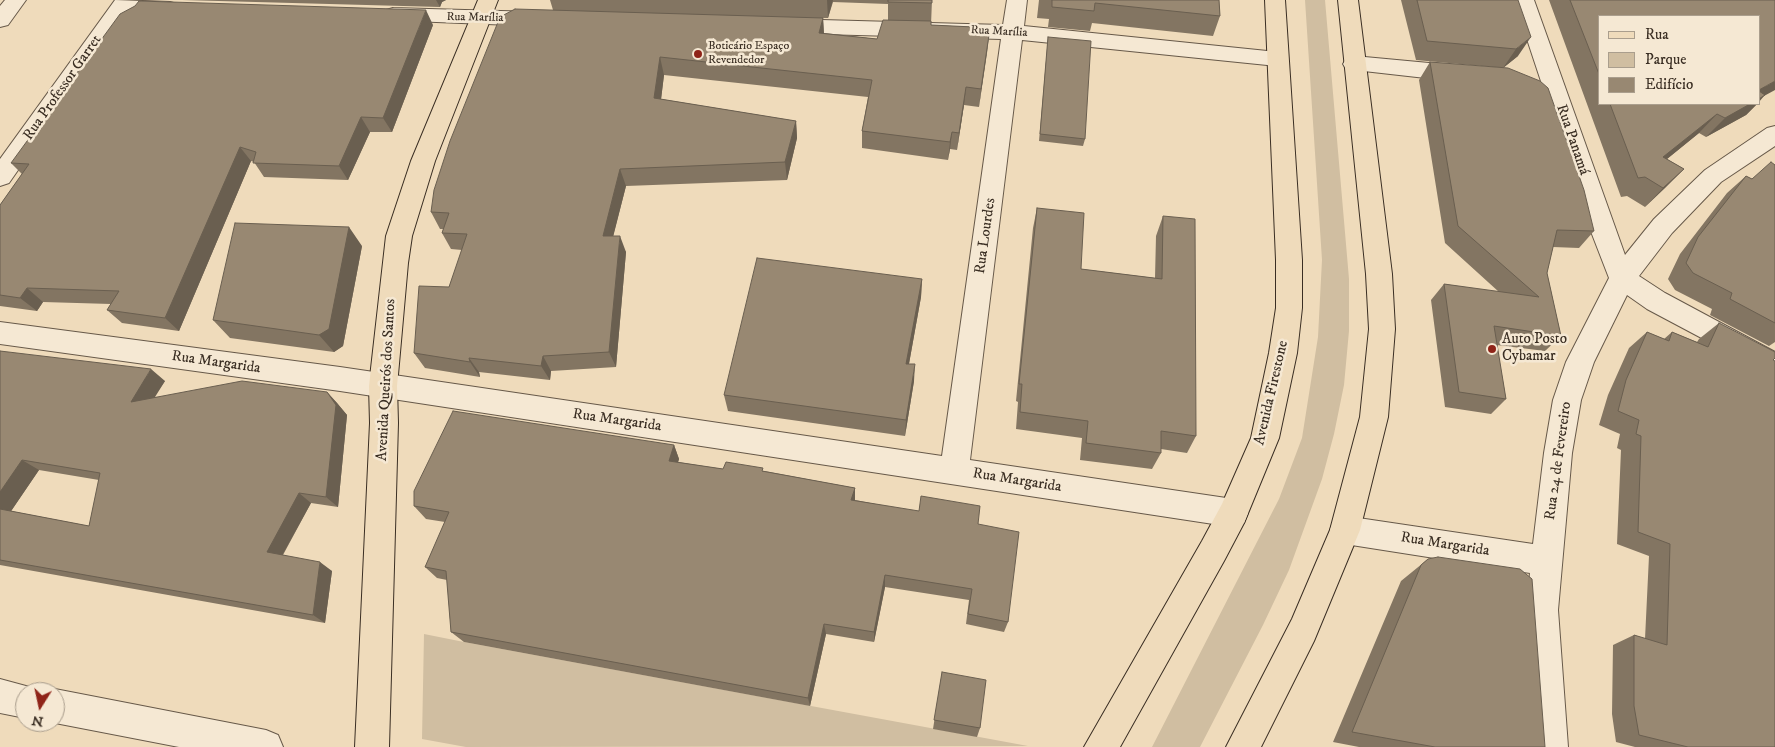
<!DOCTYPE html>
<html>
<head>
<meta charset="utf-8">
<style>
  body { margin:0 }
  #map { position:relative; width:1775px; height:747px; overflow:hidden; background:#efdbbb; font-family:"IM FELL DW Pica",serif }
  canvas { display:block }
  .legend { position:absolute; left:1598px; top:15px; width:162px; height:90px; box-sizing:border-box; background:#f5e8d3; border:1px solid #aa9e8d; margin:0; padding:6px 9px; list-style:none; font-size:15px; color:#3a2e23 }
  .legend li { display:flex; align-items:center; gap:10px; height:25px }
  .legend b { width:25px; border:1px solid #aa9e8d }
  .north { position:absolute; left:15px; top:682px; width:50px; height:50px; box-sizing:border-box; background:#f5e8d3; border:1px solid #aa9e8d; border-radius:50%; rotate:190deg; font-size:14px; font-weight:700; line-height:20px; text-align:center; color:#3a2e23 }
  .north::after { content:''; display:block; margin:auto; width:18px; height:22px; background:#8f2418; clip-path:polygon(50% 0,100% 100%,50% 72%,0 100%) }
</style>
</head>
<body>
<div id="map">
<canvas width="1775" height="747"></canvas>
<ul class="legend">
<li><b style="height:6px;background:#efdbbb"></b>Rua</li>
<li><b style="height:14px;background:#d0bea1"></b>Parque</li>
<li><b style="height:14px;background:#988872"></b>Edifício</li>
</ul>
<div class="north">N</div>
</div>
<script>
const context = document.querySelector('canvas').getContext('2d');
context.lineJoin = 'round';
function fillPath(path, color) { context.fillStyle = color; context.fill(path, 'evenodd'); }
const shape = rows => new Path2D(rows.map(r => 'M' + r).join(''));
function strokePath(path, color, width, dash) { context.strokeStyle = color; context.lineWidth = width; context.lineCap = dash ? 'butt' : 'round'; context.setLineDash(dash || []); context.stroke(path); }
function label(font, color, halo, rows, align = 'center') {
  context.font = font + ' "IM FELL DW Pica",serif'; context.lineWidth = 5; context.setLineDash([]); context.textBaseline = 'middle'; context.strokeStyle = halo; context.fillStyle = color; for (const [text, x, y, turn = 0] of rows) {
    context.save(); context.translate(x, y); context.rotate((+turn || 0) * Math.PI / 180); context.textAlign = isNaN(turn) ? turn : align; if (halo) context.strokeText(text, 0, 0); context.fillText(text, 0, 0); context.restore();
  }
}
const green = shape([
  [1305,0,1325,0,1349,279,1349,331,1344,385,1334,434,1322,479,1289,570,1263,625,1200,747,1152,747,1279,499,1302,438,1318,337,1322,260],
  [424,634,464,642,1028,746,466,747,422,739]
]);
const minor = shape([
  [5,0,26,0,8,25,0,27,0,6,5,0],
  [115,0,170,2,177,4,181,9,177,14,170,16,127,14,9,183,0,186,0,159,115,0],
  [1007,0,1027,0,1024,26,1277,52,1285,54,1288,59,1285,64,1277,66,1022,40,970,460,1233,499,1244,503,1248,513,1244,523,1233,527,340,391,0,344,0,322,340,367,942,456,1001,39,785,33,777,31,774,26,777,21,785,19,1003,25,1007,0],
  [1514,0,1534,0,1625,255,1654,219,1705,170,1767,128,1775,126,1775,146,1721,182,1672,233,1639,276,1665,293,1775,352,1775,377,1647,309,1627,295,1594,362,1581,400,1572,453,1558,610,1568,747,1534,747,1526,610,1530,573,1345,544,1334,540,1330,530,1334,520,1345,516,1533,544,1544,453,1553,400,1566,362,1609,278,1590,229,1514,0],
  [393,8,537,12,545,14,548,19,545,24,537,26,386,20,382,15,386,10,393,8],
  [1354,56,1461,66,1469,69,1472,74,1469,79,1461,82,1346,69,1343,64,1346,59,1354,56],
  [0,679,37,689,38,692,25,692,25,718,0,713,0,679],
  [55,689,266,730,278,735,283,747,179,747,55,723,55,692,49,692,55,689]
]);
const major = shape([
  [478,0,498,0,435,161,412,236,408,263,397,386,398,423,389,747,355,747,370,423,369,386,386,236,411,161,478,0],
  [1265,0,1285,0,1302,260,1302,308,1297,353,1279,438,1244,523,1224,561,1120,747,1084,747,1202,541,1222,504,1251,438,1269,353,1276,308,1276,260,1265,0],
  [1338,0,1358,0,1392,274,1395,329,1388,417,1360,530,1314,641,1261,747,1226,747,1292,619,1330,530,1360,417,1369,329,1366,274,1338,0]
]);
const wall = shape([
  [182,0,446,0,442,2,440,7],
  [550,0,932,0,931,25,974,27,973,33,989,35,979,107,964,105,957,150,950,149,948,160,862,148,862,131,868,97,664,75,661,99,796,121,797,138,787,180,626,186,613,236,626,252,616,367,551,371,550,380,479,372,480,377,425,368,414,353,449,287,462,250,451,249,442,233,443,229,440,229,431,212,553,10],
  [833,2,888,4,888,20,877,39,824,33,823,18,828,18],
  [1039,0,1219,0,1220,16,1213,36,1092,23,1090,31,1048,27,1049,19,1037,18],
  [1401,0,1518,0,1518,56,1503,68,1416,60],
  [1549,0,1775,0,1764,96,1599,16,1599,104,1757,104,1746,115,1706,137,1699,133,1667,159,1684,169,1645,207,1627,196,1621,197],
  [433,25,392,132,370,132,348,180,264,177,254,162,251,161,179,331,122,323,107,310,111,304,43,302,37,311,0,306,0,205,22,174,11,163],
  [1048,37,1085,139,1083,146,1039,141],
  [1430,62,1594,231,1579,248,1553,247,1547,273,1561,336,1545,351,1497,345,1506,399,1491,414,1445,407,1431,300,1444,284,1499,292,1445,243,1419,80],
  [1775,165,1775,342,1769,346,1710,315,1712,309,1675,290,1668,279,1680,254,1727,193,1746,176,1752,179],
  [1037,208,1081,269,1155,278,1156,236,1163,216,1196,436,1187,453,1161,449,1161,453,1152,469,1080,460,1082,438,1016,429,1018,402,1016,401,1033,228],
  [362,246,343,346,334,352,230,338,213,320],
  [922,279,921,297,909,364,914,381,905,436,728,411,724,395],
  [1719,323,1773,360,1775,747,1635,747,1616,742,1612,714,1613,645,1634,635,1645,639,1649,556,1617,544,1621,450,1617,448,1620,434,1599,425,1608,395,1629,348,1647,332,1664,339,1672,332,1697,342,1699,339],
  [0,351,165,381,154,397,327,392,337,403,347,415,338,507,311,503,283,555,332,571,325,623,0,565],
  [39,470,99,480,89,526,11,511],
  [674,445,679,459,678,462,723,469,764,471,855,488,855,500,978,524,1008,622,1004,632,966,624,969,600,885,587,874,642,826,634,810,706,464,642,451,632,447,580,437,578,425,567,445,522,426,519,414,506],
  [1428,559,1545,747,1359,747,1333,742,1401,581],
  [942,672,980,728,977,737,933,729]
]);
const shadedWall = shape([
  [436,0,446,0,442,2,440,7],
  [827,0,833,0,828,18],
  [426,10,433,25,392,132,383,118],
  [823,18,824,36,819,33],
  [989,35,987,53,979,107,981,89],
  [1531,37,1518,56,1503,68,1516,49],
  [660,57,664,75,659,116,654,98],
  [1775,81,1775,90,1764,96,1759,102,1759,90],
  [966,87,964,105,957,150,959,133],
  [1745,104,1757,104,1746,115,1706,137,1725,118],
  [1717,114,1699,133,1646,176,1663,157],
  [361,117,370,132,348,180,339,166],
  [796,121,797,138,787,180,785,162],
  [952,132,950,149,948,160,950,142],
  [240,147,251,161,179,331,165,318],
  [620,169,626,186,609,253,603,236],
  [1684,169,1665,188,1645,207,1663,188],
  [349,227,362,246,343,346,334,352,319,335],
  [620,236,626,252,616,367,609,352],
  [922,279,921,297,906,380,906,364],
  [27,288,43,302,37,311,20,298],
  [543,356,551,371,550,380,541,366],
  [469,358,479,372,480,377,470,362],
  [915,364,914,381,905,436,906,420],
  [151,369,165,381,145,413,131,402],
  [327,392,337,403,347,415,338,507,326,497],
  [674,445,679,459,674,475,669,461],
  [22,460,39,470,1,526,0,526,0,492],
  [855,488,855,501,851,500],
  [299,493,311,503,279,561,267,552],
  [320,562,332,571,325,623,313,615],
  [885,575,885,587,874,642,874,632],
  [824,624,826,634,810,706,808,698]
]);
const building = shape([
  [888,0,932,0,932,3,888,2,888,0],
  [1052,0,1219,0,1220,16,1095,3,1094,11,1052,7,1052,0],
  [1417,0,1518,0,1531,37,1516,49,1427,41,1417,0],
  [1570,0,1775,0,1775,81,1759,90,1759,16,1599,16,1599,74,1570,0],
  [139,1,426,10,383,118,361,117,339,166,253,163,256,152,240,147,165,318,107,310,119,291,27,288,20,298,0,295,0,205,29,164,11,163,120,14,135,6,139,1],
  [515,9,823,18,819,33,877,39,883,20,931,21,931,25,974,27,972,33,989,35,981,89,966,87,959,133,952,132,950,142,862,131,872,80,660,57,654,98,796,121,785,162,620,169,603,236,620,236,609,352,543,356,541,366,469,358,470,362,414,353,419,286,449,287,467,234,442,233,449,213,431,212,434,190,450,141,500,17,515,9],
  [1048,37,1091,41,1085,139,1040,134,1048,37],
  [1430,62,1508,68,1540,81,1548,88,1584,190,1594,231,1557,230,1547,273,1561,336,1494,326,1506,399,1459,392,1444,284,1539,297,1458,226,1430,62],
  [1759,91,1765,95,1759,99,1759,91],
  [1610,104,1750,104,1725,118,1717,114,1663,157,1684,169,1663,188,1645,177,1638,178,1610,104],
  [1771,162,1775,165,1775,323,1730,299,1732,293,1693,273,1686,263,1698,237,1746,176,1752,179,1771,162],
  [1037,208,1084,213,1081,269,1162,279,1163,216,1195,219,1196,436,1161,431,1161,453,1086,443,1088,421,1020,412,1022,384,1019,384,1037,208],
  [235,223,349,227,329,329,319,335,213,320,235,223],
  [757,258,922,279,906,364,915,364,906,420,724,395,757,258],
  [1719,323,1775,352,1775,358,1773,360,1775,361,1775,747,1688,747,1639,735,1634,706,1634,635,1667,645,1670,544,1638,532,1641,436,1636,434,1639,420,1618,411,1626,380,1647,332,1669,341,1672,332,1708,347,1719,323],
  [0,351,151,369,131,402,242,381,327,392,336,405,326,497,299,493,267,552,320,562,313,615,0,560,0,509,89,526,100,473,22,460,0,492,0,351],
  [453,411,674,445,669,461,723,469,726,462,763,468,762,471,855,488,851,500,919,511,921,496,980,506,978,524,1019,532,1008,622,968,614,972,589,885,575,874,632,824,624,808,698,451,632,446,571,425,567,449,512,414,506,414,491,453,411],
  [1438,557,1520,569,1532,579,1545,747,1435,747,1352,732,1421,565,1428,559,1438,557],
  [942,672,986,680,980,728,934,720,942,672]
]);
const markers = [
  [698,54,5,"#8f2418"],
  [1492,349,5,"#8f2418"]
];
const farStreetnames = [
  ["Rua Marília",475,18,1],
  ["Rua Marília",999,32,3]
];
const farPoinames = [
  ["Boticário Espaço",708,47],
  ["Revendedor",708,61]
];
const streetNames = [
  ["Rua Professor Garret",63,88,-55],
  ["Rua Panamá",1572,140,71],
  ["Rua Lourdes",986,236,-82],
  ["Rua Margarida",216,363,8],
  ["Avenida Queirós dos Santos",387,380,-87],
  ["Avenida Firestone",1272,393,-77],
  ["Rua Margarida",617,421,8],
  ["Rua 24 de Fevereiro",1559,461,-82],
  ["Rua Margarida",1017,481,9],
  ["Rua Margarida",1445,545,9]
];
const poiNames = [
  ["Auto Posto",1502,340],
  ["Cybamar",1502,357]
];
fillPath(green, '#d0bea1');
strokePath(minor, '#675949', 2);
strokePath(major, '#3a2e23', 2);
fillPath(minor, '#f5e8d3');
fillPath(major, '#efdbbb');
fillPath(wall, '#837562');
fillPath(shadedWall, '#6a5f50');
fillPath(building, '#988872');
strokePath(building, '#6a5f50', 1);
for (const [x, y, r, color] of markers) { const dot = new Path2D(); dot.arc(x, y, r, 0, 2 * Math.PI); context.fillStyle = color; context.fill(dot); strokePath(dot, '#f5e8d3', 2); }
label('12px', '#3a2e23', '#f5e8d3', farStreetnames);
label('12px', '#3a2e23', '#f5e8d3', farPoinames, 'left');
label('15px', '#3a2e23', '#f5e8d3', streetNames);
label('15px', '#3a2e23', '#f5e8d3', poiNames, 'left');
</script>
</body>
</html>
